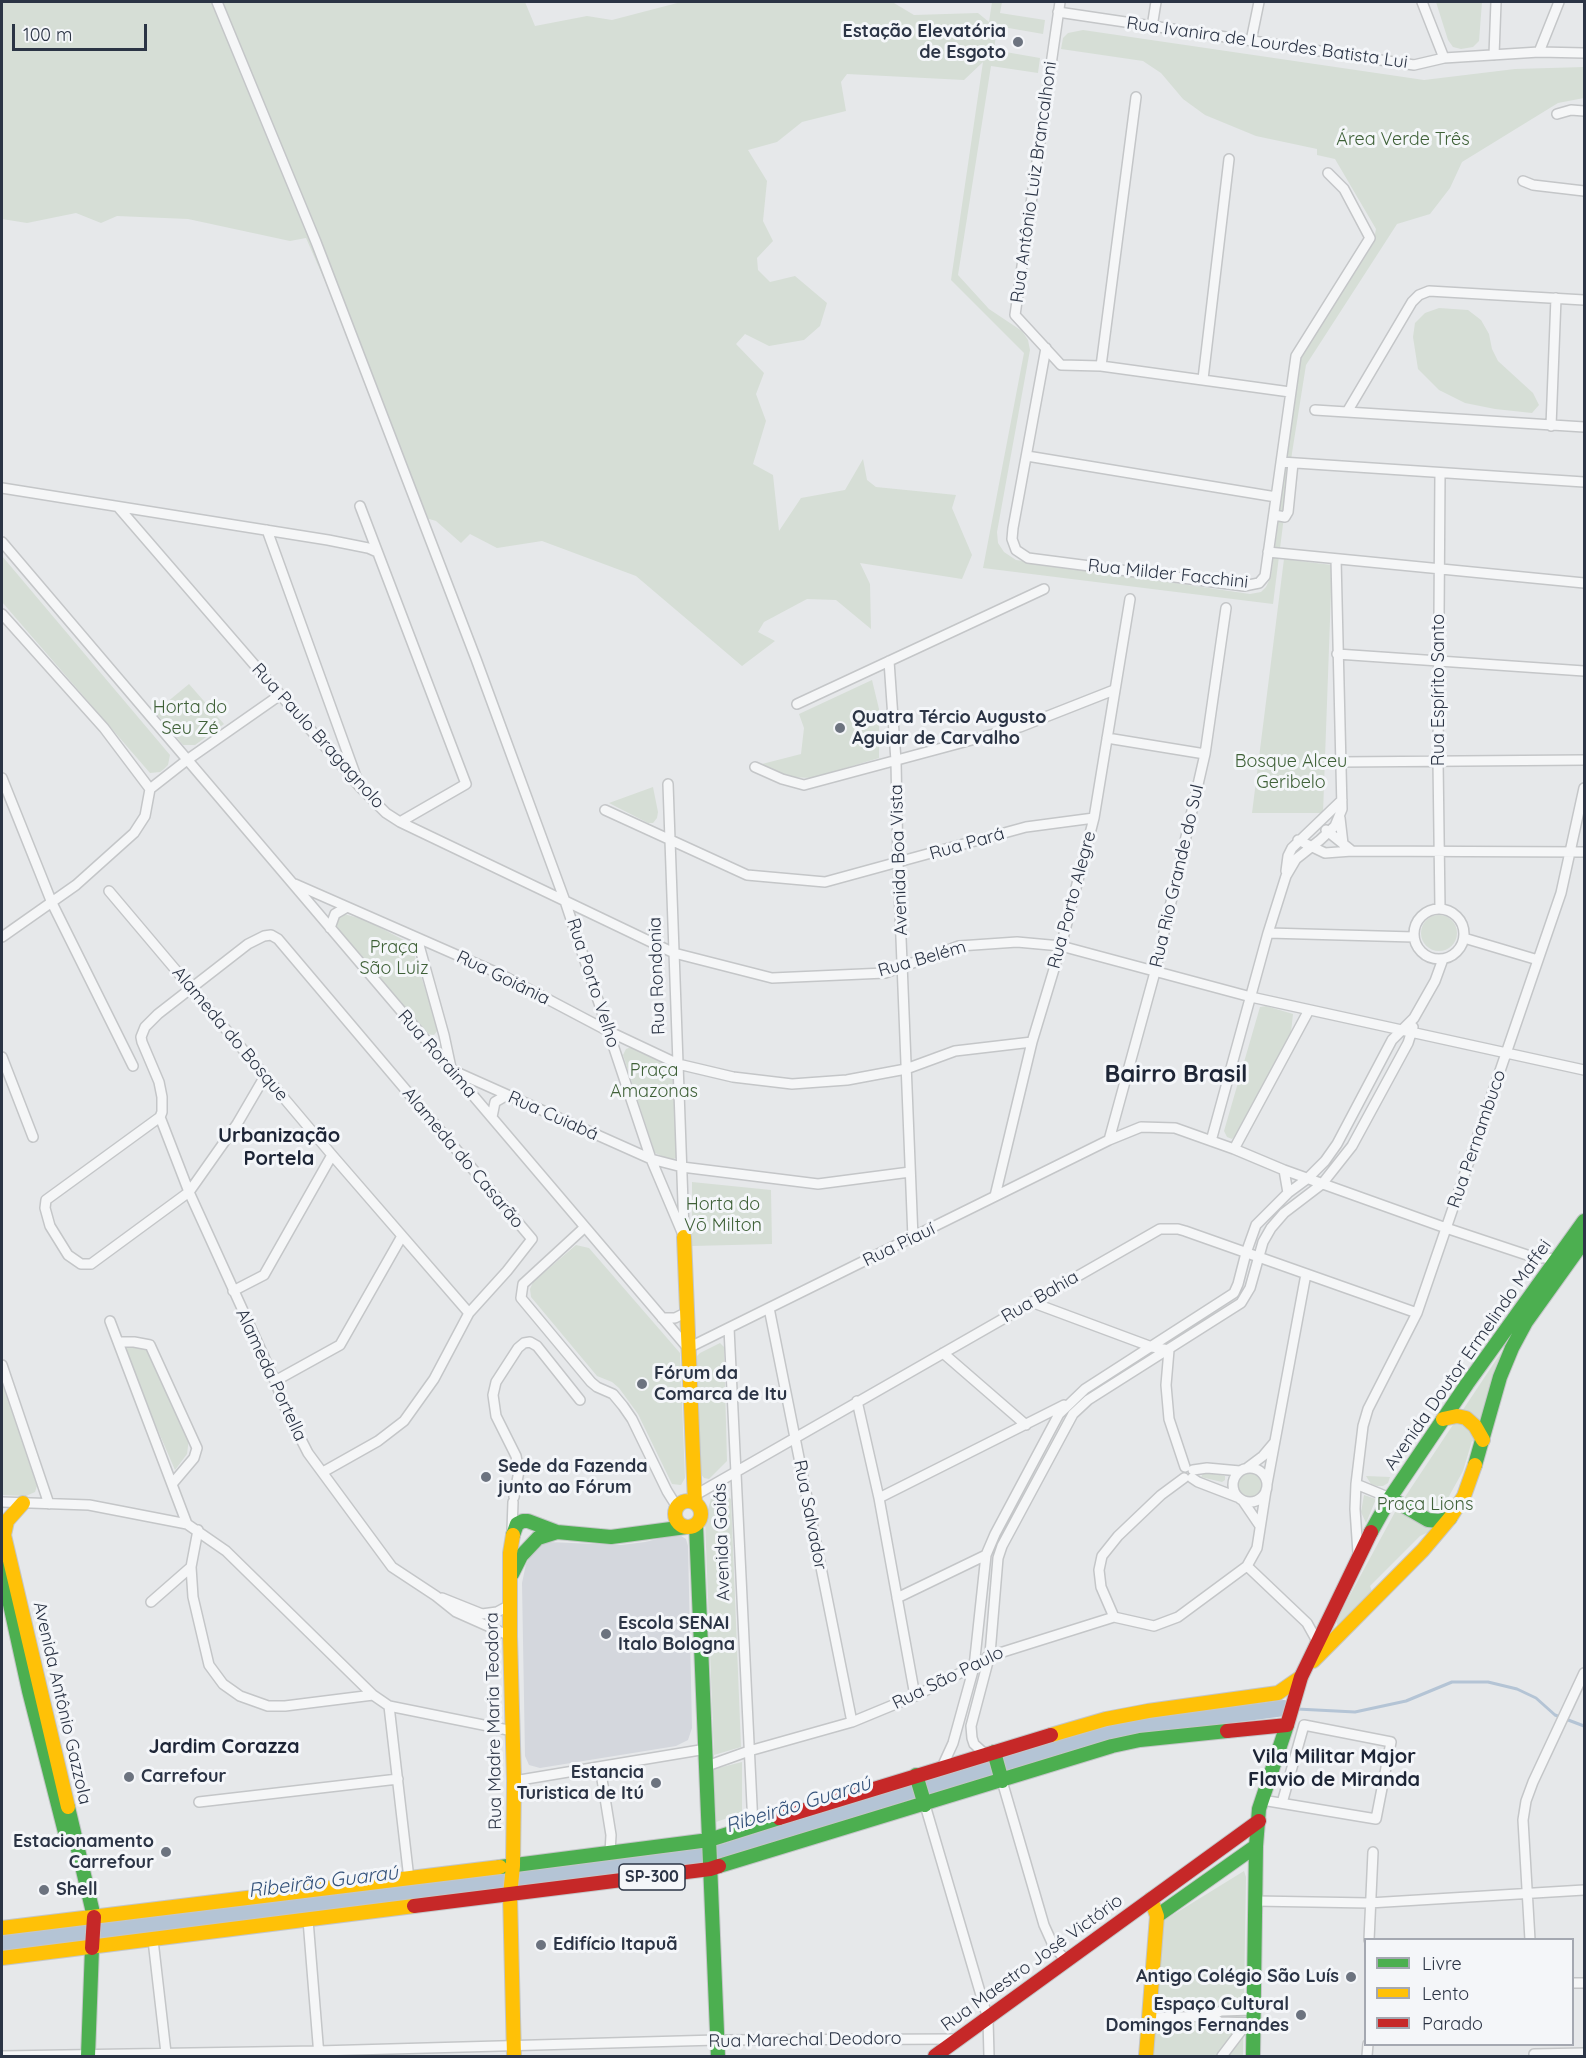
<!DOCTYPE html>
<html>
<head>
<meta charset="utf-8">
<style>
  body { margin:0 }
  #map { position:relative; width:1586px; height:2058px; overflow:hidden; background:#e6e8ea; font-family:Quicksand,sans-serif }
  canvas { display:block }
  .frame { position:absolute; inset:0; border:3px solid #2b3445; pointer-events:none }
  .legend { position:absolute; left:1364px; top:1938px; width:210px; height:108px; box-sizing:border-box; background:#f4f6f9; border:2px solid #a4a8b1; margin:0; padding:8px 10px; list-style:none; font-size:18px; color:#2b3445 }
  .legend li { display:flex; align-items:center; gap:12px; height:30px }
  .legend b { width:30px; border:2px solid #a4a8b1 }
  .scale { position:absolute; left:12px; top:24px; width:135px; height:27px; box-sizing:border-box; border:3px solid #2b3445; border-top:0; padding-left:8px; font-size:18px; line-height:21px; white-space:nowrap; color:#2b3445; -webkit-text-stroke:4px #f4f6f9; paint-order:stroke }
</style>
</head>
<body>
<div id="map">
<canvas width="1586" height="2058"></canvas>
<div class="frame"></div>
<ul class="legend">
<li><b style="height:8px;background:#4caf50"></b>Livre</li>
<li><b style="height:8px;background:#ffc107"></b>Lento</li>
<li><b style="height:8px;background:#c62828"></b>Parado</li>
</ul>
<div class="scale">100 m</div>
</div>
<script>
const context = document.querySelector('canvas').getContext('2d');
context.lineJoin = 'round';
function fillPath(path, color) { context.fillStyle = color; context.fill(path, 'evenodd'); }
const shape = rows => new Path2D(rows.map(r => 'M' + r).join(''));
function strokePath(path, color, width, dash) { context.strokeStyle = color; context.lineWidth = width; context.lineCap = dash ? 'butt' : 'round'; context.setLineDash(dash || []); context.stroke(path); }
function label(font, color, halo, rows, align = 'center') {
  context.font = font + ' Quicksand,sans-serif'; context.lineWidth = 6; context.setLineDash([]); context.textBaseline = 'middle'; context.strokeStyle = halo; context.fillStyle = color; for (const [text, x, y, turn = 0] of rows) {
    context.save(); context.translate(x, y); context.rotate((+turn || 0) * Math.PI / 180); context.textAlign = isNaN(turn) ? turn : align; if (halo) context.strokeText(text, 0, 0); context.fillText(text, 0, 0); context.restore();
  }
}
const built = shape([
  [678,1534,686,1539,688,1546,692,1728,688,1740,676,1746,540,1768,529,1765,525,1756,522,1583,526,1564,532,1553,540,1545,547,1542,621,1545,645,1542]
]);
const green = shape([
  [2,2,525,2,535,26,587,16,612,20,681,2,894,3,914,15,978,13,989,22,992,2,1002,2,1000,13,1045,20,1043,34,997,26,994,50,1040,58,1038,73,991,66,958,275,989,309,1022,331,1028,340,1030,350,997,532,998,543,1004,552,1016,560,1250,594,1261,592,1266,587,1271,576,1300,359,1373,244,1376,229,1335,159,1317,155,1317,149,1256,136,1205,115,1183,99,1161,73,1143,61,1061,49,1063,38,1068,33,1083,30,1424,80,1515,69,1584,67,1584,98,1558,103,1462,162,1450,188,1430,214,1397,224,1306,365,1292,453,1273,604,983,568,1024,353,951,280,983,62,964,80,847,74,841,82,846,111,802,122,777,142,748,150,767,181,763,221,773,241,757,258,758,270,770,282,795,276,827,303,820,326,804,340,769,346,745,334,736,344,764,373,756,394,766,421,753,464,773,475,779,531,801,498,845,490,863,459,867,480,876,487,956,495,952,508,972,555,962,579,860,563,870,584,871,629,836,600,807,599,764,622,758,632,775,641,742,666,636,576,542,541,497,548,470,534,461,543,436,521,426,518,416,489,306,238,290,241,188,219,117,216,101,223,76,213,27,223,2,219],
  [1436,2,1482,2,1479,41,1473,47,1461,49,1453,47,1448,40],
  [1439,308,1468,310,1481,320,1489,334,1492,349,1498,361,1533,393,1539,405,1532,413,1495,409,1465,403,1439,390,1418,369,1413,337,1415,323,1425,313],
  [2,556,170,755,168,765,164,769,160,772,150,773,2,602],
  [1284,559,1332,565,1323,813,1252,813],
  [872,680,879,709,879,758,812,778,788,777,762,764,801,754,804,728,799,714],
  [189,684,224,724,195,745,183,745,155,712],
  [653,787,658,812,657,818,653,823,648,823,609,803],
  [344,914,366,920,411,944,438,1030,434,1035,428,1034,336,926,339,915],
  '1421 933a18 18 0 1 1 36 0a18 18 0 1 1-36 0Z',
  [1266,1006,1293,1014,1291,1032,1236,1135,1232,1139,1227,1137,1224,1131,1260,1007],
  [634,1046,675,1067,678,1157,671,1160,655,1153,623,1055,626,1049],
  [692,1182,771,1190,772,1244,692,1246],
  [576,1245,589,1248,680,1353,685,1478,681,1485,672,1484,638,1414,619,1388,612,1382,597,1376,531,1297,530,1289,533,1282],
  [1508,1342,1477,1444,1472,1441,1463,1471,1448,1498,1452,1506,1431,1531,1420,1536,1370,1586,1373,1594,1340,1625,1338,1626,1336,1621,1395,1512],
  [720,1343,724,1347,727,1461,709,1479,704,1478,700,1473,695,1358,700,1353],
  [126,1344,145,1346,189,1438,187,1454,175,1470,125,1354],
  [2,1382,37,1486,35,1492,26,1496,2,1495],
  [1204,1472,1225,1476,1225,1480,1222,1482,1201,1477],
  '1237 1485a13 13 0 1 1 26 0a13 13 0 1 1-26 0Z',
  [1366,1476,1390,1477,1388,1483,1383,1486,1377,1486,1371,1484],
  [717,1493,723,1493,731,1499,741,1747,714,1755,705,1519,711,1499],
  [1364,1495,1376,1499,1366,1523,1361,1512],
  [742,1762,742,1813,716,1822,714,1769],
  [1244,1871,1246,1877,1243,2056,1153,2056,1163,1921]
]);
const stream = shape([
  [1297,1709,1355,1712,1406,1701,1452,1682,1488,1682,1517,1689,1536,1698,1555,1715,1584,1726]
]);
const river = shape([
  [2,1943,698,1857,726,1851,914,1790,1117,1730,1284,1708]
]);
const street = shape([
  [217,2,316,242,476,659,565,901,651,1159,684,1237],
  [1060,2,1015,315,1061,365,1101,366,1290,392],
  [1422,2,1444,58],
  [1058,12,1414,65,1444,58,1539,52,1584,53],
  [1152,27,1156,2],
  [1251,41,1259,2],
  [1539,52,1559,2],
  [1494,55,1496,2],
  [1557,114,1571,110,1584,111],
  [1523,181,1533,185,1584,191],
  [1046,348,1013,528,1012,539,1016,550,1028,558,1244,586,1259,583,1265,576,1296,356,1370,238,1344,189,1328,173],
  [1101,366,1136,97],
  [1203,379,1229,159],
  [1315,410,1584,427],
  [1347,412,1412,302,1419,295,1429,291,1584,300],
  [1551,426,1556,298],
  [1027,456,1276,497],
  [1281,462,1584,482],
  [2,488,328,540,368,548,377,552],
  [360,506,466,784,400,822],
  [119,508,360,787,386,813,400,822,674,953,772,978,885,973,959,946,1017,942,1061,946,1251,997,1584,1070],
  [1274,515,1285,517,1288,512,1293,463],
  [267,530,358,782],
  [2,542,688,1348,1109,1140,1141,1127,1175,1128,1234,1149,1284,1170,1446,1228,1533,1257,1557,1259],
  [1268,552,1584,583],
  [2,614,104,728,150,789],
  [1337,654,1584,671],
  [889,661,896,761,898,863,913,1238],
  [797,704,1044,589],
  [1107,738,1205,754],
  [1341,762,1584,760],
  [755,767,782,779,804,785,1020,727,1114,690],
  [2,778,52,903,133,1066],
  [668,784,684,1231],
  [150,789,187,760,280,695],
  [605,810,747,875,825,882,1026,827,1094,818],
  [1340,818,1343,844],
  [1326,830,1352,851],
  [1298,840,1325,853,1352,851,1584,852],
  [1286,871,1288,856,1292,848,1342,800],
  [295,884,500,974,608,1031,678,1064,733,1077,792,1084,847,1080,906,1069,955,1051,1032,1042],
  [109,891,332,1155,469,1313],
  [1440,908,1438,761,1440,473],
  '1414 934a25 25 0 1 1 50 0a25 25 0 1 1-50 0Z',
  [330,928,335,914,347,907],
  [1268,933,1414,937],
  [2,937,76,885,134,833,145,816,150,789],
  [417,938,444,1035,451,1068],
  [1464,938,1538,960],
  [2,1057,33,1137],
  [454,1071,651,1159,682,1167,818,1184,910,1172],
  [265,1076,237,1124,189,1192,91,1264,81,1264,68,1255,50,1226,45,1208,46,1200,160,1117,162,1112,162,1097,159,1082,142,1042,141,1037,145,1027,158,1014,248,944,264,936,271,935,278,939,532,1239,507,1271,469,1313,434,1379,404,1421,378,1441,323,1472],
  [160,1117,189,1192,275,1381,287,1412,308,1453,392,1567,436,1596,456,1612,510,1636],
  [492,1117,495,1102,507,1095],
  [1109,1140,1155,972,1205,754,1226,608],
  [1211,1141,1268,933,1286,876,1296,859,1320,840,1335,826,1342,809,1336,559],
  [1234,1149,1309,1010],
  [1284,1170,1288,1193],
  [995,1196,1032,1042,1061,946,1094,818,1130,599],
  [585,1227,523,1284,521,1298,591,1382,597,1387,613,1394,623,1406,632,1419,667,1491,677,1507],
  [233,1291,264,1275,332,1155],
  [1031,1302,1152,1347,1169,1350,1166,1385,1169,1419,1185,1467],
  [769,1308,852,1722],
  [662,1318,675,1318,687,1312],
  [110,1321,187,1524],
  [729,1328,753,1826],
  [118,1342,134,1342,150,1345,197,1448,194,1458,172,1484],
  [943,1353,1026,1425],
  [2,1365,49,1504],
  [275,1381,340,1345,402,1236],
  [857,1401,879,1498,915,1696],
  [1247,1468,1263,1456,1274,1443],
  '1233 1485a17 17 0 1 1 34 0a17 17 0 1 1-34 0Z',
  [1193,1470,1207,1468,1240,1471],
  [1192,1478,1198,1482,1237,1497],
  [1267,1484,1306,1274],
  [1356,1484,1390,1498],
  [514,1497,519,1471,516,1456,496,1416,493,1395,496,1382,518,1348,524,1343,530,1342,537,1346,580,1400],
  [879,1498,1064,1405],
  [685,1501,1160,1229,1178,1229,1185,1231,1417,1313],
  [1243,1501,1260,1526],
  [2,1502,89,1505,187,1524,226,1551,373,1695,389,1706,513,1731],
  [198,1530,191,1567,193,1597,209,1665,223,1684,240,1696,268,1706,285,1706,373,1695],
  [512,1530,513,1502],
  [1358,1553,1355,1509,1356,1484,1363,1426,1368,1409,1417,1313,1561,893,1584,788],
  [1247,1566,1307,1623,1317,1641],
  [442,1598,482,1614,497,1612,510,1605],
  [897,1598,986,1555],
  [151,1602,191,1567],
  [1114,1617,1101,1587,1099,1570,1102,1556,1118,1536,1161,1495,1184,1478],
  [987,1657,1114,1617,1154,1626,1178,1617,1247,1566,1257,1548,1266,1490],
  [389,1706,409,1879],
  [985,1754,974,1744,972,1738,971,1726,990,1654,998,1558,1002,1546,1073,1414,1088,1400,1241,1303,1250,1288,1263,1242,1271,1228,1284,1213,1322,1184,1352,1146,1408,1043,1413,1027],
  [707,1766,749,1751,852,1722,915,1696,976,1665],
  [600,1767,611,1835,610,1853],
  [942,1767,953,1743,974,1667,986,1555,995,1534,1059,1414,1085,1389,1234,1293,1238,1284,1246,1253,1256,1225,1288,1193,1307,1179,1325,1161,1337,1144,1392,1040,1414,1018,1435,981,1443,959],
  [514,1781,706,1749],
  [1002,1781,1044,1925,1053,1945,1066,1961],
  [1262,1800,1376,1819,1391,1742,1304,1725,1282,1803],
  [199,1802,398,1779],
  [925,1805,988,2019,989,2056],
  [1255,1901,1369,1903,1584,1890],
  [308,1920,319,2056],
  [153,1940,166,2053],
  [1369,1940,1373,1852],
  [1530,1940,1523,1820,1526,1801,1533,1782,1584,1673],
  [1572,1983,1584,1983],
  [1210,2016,1220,2022,1253,2023],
  [1148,2018,1210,2016,1221,2011,1253,2010],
  [1534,2054,1584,2053],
  [2,2056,318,2051,717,2040,959,2039],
  [1222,2056,1247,2023],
  [1367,2056,1368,2044]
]);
const fast = shape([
  [1475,1465,1500,1377,1512,1348,1526,1322,1584,1241],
  [1390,1498,1428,1520,1439,1521,1450,1518],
  [696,1525,718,2056],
  [1371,1532,1390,1498,1467,1384,1584,1221],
  [513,1535,517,1524,523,1521,528,1521,557,1532,611,1537,686,1527],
  [2,1568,29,1691,67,1840],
  [512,1574,521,1556,538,1538,557,1532],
  [994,1752,1002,1781],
  [916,1775,925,1805],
  [68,1807,94,1917],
  [719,1866,1112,1746,1140,1740,1227,1731],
  [500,1867,709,1840,779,1818],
  [1157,1916,1256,1846],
  [88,2056,92,1948],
  [1253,2056,1256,1846,1259,1809,1287,1725]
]);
const slow = shape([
  [684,1237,695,1503],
  [1443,1419,1457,1416,1466,1418,1475,1426,1483,1440],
  '675 1514a13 13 0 1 1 26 0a13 13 0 1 1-26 0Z',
  [23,1503,7,1521,4,1535,68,1807],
  [513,1535,510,1553,510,1636,514,1781,513,1866,510,1895,514,2056],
  [1313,1661,1423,1550,1450,1518,1464,1496,1475,1465],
  [1051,1735,1106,1719,1148,1711,1278,1693,1301,1677],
  [2,1928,500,1867],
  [2,1958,414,1906],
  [1146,2056,1157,1916,1151,1899]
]);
const jam = shape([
  [1227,1731,1287,1725,1301,1677,1371,1532],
  [779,1818,1051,1735],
  [414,1906,710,1869,719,1866],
  [92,1948,94,1917],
  [935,2056,1259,1821]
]);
const markers = [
  [1018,42,6,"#6c737f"],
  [840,728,6,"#6c737f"],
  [642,1384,6,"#6c737f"],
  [486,1477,6,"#6c737f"],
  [606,1634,6,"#6c737f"],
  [129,1777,6,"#6c737f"],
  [656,1783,6,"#6c737f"],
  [166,1852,6,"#6c737f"],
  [44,1890,6,"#6c737f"],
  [541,1945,6,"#6c737f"],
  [1351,1977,6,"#6c737f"],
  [1301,2015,6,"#6c737f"]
];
const shields = [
  [652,1877,66]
];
const shieldNames = [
  ["SP-300",652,1877]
];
const poiNames = [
  ["Estação Elevatória",1006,32,"right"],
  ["de Esgoto",1006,53,"right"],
  ["Quatra Tércio Augusto",852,718],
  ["Aguiar de Carvalho",852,739],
  ["Fórum da",654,1374],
  ["Comarca de Itu",654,1395],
  ["Sede da Fazenda",498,1467],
  ["junto ao Fórum",498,1488],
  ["Escola SENAI",618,1624],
  ["Italo Bologna",618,1645],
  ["Estancia",644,1773,"right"],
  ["Turistica de Itú",644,1794,"right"],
  ["Carrefour",141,1777],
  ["Estacionamento",154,1842,"right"],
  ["Carrefour",154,1863,"right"],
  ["Shell",56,1890],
  ["Edifício Itapuã",553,1945],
  ["Antigo Colégio São Luís",1339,1977,"right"],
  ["Espaço Cultural",1289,2005,"right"],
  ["Domingos Fernandes",1289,2026,"right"]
];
const streetNames = [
  ["Rua Ivanira de Lourdes Batista Lui",1267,43,8],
  ["Rua Antônio Luiz Brancalhoni",1034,182,-82],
  ["Rua Milder Facchini",1168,574,6],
  ["Rua Espírito Santo",1439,690,-90],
  ["Rua Paulo Bragagnolo",318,736,48],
  ["Rua Pará",967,844,-16],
  ["Avenida Boa Vista",899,860,-92],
  ["Rua Rio Grande do Sul",1177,876,-77],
  ["Rua Porto Alegre",1072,900,-75],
  ["Rua Belém",922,959,-16],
  ["Rua Rondonia",657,976,-92],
  ["Rua Goiânia",503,978,26],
  ["Rua Porto Velho",593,983,72],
  ["Alameda do Bosque",230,1034,50],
  ["Rua Roraima",437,1054,49],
  ["Rua Cuiabá",553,1116,24],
  ["Rua Pernambuco",1477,1139,-71],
  ["Alameda do Casarão",463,1158,50],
  ["Rua Piauí",899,1245,-26],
  ["Rua Bahia",1040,1297,-30],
  ["Avenida Doutor Ermelindo Maffei",1468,1355,-55],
  ["Alameda Portella",271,1375,65],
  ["Rua Salvador",810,1515,79],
  ["Avenida Goiás",722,1542,-92],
  ["Rua São Paulo",948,1678,-26],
  ["Avenida Antônio Gazzola",62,1703,77],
  ["Rua Madre Maria Teodora",494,1721,-91],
  ["Rua Maestro José Victório",1032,1963,-36],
  ["Rua Marechal Deodoro",805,2040,-1]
];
const parkNames = [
  ["Área Verde Três",1403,140],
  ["Horta do",190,708],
  ["Seu Zé",190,729],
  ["Bosque Alceu",1291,762],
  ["Geribelo",1291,783],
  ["Praça",394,948],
  ["São Luiz",394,969],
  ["Praça",654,1071],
  ["Amazonas",654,1092],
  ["Horta do",723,1205],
  ["Võ Milton",723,1226],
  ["Praça Lions",1425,1505]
];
const neighbourhoodNames = [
  ["Urbanização",279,1136],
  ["Portela",279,1159],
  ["Jardim Corazza",224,1747],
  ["Vila Militar Major",1334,1757],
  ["Flavio de Miranda",1334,1780]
];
const waterNames = [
  ["Ribeirão Guaraú",798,1805,-17],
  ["Ribeirão Guaraú",323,1882,-7]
];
const districtNames = [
  ["Bairro Brasil",1176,1075]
];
fillPath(built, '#d4d7dd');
fillPath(green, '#d6ded6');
strokePath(stream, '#b4c4d5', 3);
strokePath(river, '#b4c4d5', 16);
strokePath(street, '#c4c6c8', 12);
strokePath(fast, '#c4c6c8', 16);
strokePath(slow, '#c4c6c8', 16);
strokePath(jam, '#c4c6c8', 16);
strokePath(street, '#f5f6f7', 9);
strokePath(fast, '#4caf50', 14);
strokePath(slow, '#ffc107', 14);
strokePath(jam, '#c62828', 14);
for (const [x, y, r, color] of markers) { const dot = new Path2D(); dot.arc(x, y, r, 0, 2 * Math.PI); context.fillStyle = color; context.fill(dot); strokePath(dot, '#f4f6f9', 2); }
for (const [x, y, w] of shields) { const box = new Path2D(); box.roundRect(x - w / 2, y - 13, w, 26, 4.5); context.fillStyle = '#f4f6f9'; context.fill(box); strokePath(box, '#2b3445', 1.5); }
label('bold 16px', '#2b3445', null, shieldNames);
label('bold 18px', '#2b3445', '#f4f6f9', poiNames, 'left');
label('18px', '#2b3445', '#f4f6f9', streetNames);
label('18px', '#3f6138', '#f4f6f9', parkNames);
label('bold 20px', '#1d2536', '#f4f6f9', neighbourhoodNames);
label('italic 20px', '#34527a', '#f4f6f9', waterNames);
label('bold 24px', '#1d2536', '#f4f6f9', districtNames);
</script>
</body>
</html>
